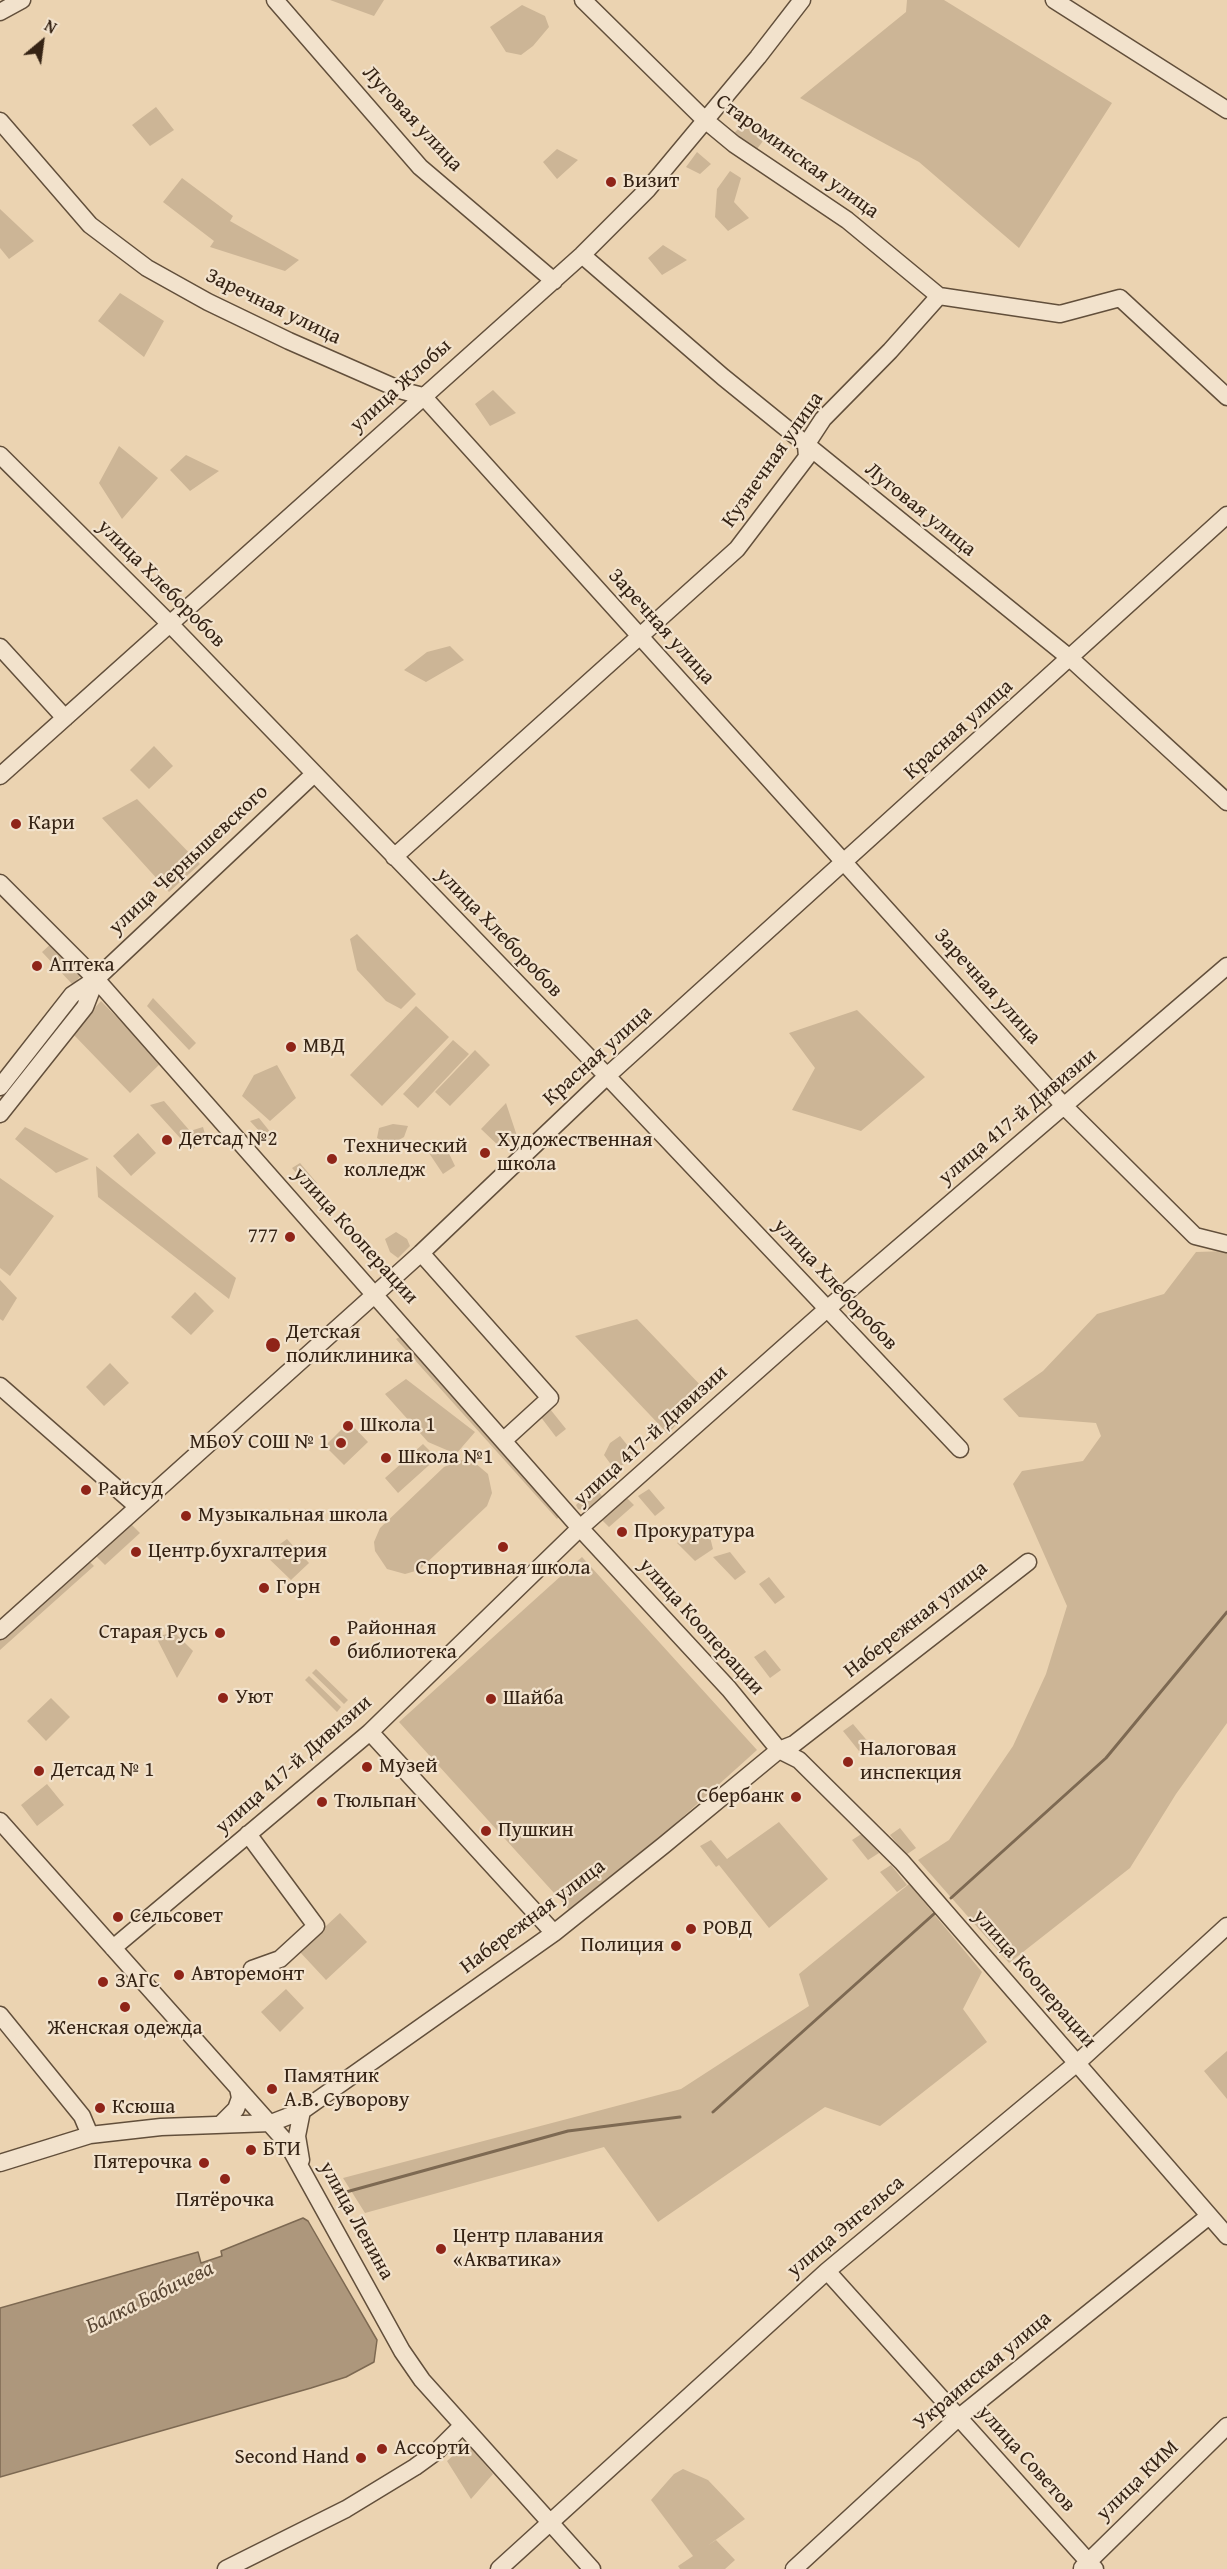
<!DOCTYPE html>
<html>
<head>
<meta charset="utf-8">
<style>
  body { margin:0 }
  #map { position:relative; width:1227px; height:2569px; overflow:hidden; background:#ebd3b1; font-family:"Gentium Book Plus",serif }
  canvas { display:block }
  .north { position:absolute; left:12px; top:12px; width:60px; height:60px; -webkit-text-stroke:4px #f2e2cc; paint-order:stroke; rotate:29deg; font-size:16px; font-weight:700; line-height:24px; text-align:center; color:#352314 }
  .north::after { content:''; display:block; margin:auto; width:21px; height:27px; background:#352314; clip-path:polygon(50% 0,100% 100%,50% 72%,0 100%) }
</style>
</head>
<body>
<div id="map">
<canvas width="1227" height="2569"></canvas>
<div class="north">N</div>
</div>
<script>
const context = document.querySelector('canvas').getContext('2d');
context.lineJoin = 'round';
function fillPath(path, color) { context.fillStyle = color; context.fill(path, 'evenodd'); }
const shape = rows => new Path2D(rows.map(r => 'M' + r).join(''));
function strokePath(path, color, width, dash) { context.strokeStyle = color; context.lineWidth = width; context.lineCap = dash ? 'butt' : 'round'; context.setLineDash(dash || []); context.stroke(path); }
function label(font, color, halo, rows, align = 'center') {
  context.font = font + ' "Gentium Book Plus",serif'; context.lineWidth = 4.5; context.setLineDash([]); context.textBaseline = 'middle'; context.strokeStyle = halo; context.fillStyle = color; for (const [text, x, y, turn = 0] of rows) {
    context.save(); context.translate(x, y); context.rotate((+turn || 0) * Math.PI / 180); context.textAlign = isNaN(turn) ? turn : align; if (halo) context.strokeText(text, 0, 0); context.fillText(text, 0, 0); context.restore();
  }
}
const green = shape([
  [330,0,384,0,374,16],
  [907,0,944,0,1112,103,1019,248,919,162,800,98,906,12],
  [522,5,545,16,549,27,533,46,521,55,506,52,490,27],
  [156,107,174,130,150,146,132,125],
  [748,120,769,133,757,149,734,133],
  [557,149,578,160,557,179,543,162],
  [697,152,711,164,700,174,686,167],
  [730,171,741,178,734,202,749,218,728,231,715,217,717,189],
  [182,178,233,216,230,221,299,260,285,271,210,247,214,241,163,202],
  [0,209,34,241,9,259,0,248],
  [663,245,687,260,662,275,648,258],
  [120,293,164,321,144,357,98,321],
  [493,390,516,413,490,426,475,404],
  [119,446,158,478,122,519,99,483],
  [186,455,219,471,190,491,170,470],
  [450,646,464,660,426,682,404,670,427,652],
  [154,746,173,766,149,789,130,770],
  [137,799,200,864,169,892,102,818],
  [357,934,416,994,401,1009,386,1001,357,970,350,939],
  [53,942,83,973,73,985,42,952],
  [153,998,196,1043,189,1050,147,1006],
  [101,1001,161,1063,130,1093,72,1033],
  [416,1006,449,1037,382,1106,350,1075],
  [857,1010,925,1077,861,1131,792,1110,815,1068,789,1033],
  [453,1040,469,1054,418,1108,403,1094],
  [475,1050,490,1065,450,1106,435,1092],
  [277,1065,296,1098,270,1121,242,1096,254,1075],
  [164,1101,190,1131,203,1127,205,1134,192,1151,150,1105],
  [506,1103,517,1136,502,1149,481,1129],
  [259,1118,275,1138,274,1147,250,1121],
  [393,1124,408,1126,404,1137,390,1145,377,1138,379,1128],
  [25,1127,89,1159,56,1173,15,1139],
  [138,1133,156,1153,131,1176,113,1156],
  [443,1141,455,1166,443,1174,429,1153],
  [300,1163,317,1183,310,1188,292,1168],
  [96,1166,236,1278,229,1299,98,1197],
  [0,1178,54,1216,10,1276,0,1268],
  [396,1232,407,1239,410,1246,398,1258,390,1252,385,1239],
  [1227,1251,1227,1723,1176,1794,1130,1868,1009,1963,918,1860,949,1840,1013,1746,1046,1674,1067,1606,1013,1484,1022,1471,1083,1461,1101,1436,1096,1423,1019,1417,1003,1399,1043,1371,1097,1314,1164,1294,1196,1252],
  [0,1280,17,1298,3,1321,0,1319],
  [195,1292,214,1311,191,1335,171,1317],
  [637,1319,705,1390,668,1434,575,1336],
  [405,1334,562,1512,557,1519,396,1339],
  [110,1363,129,1383,104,1406,86,1387],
  [406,1379,475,1432,456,1454,428,1442,385,1394],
  [550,1409,566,1429,556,1437,540,1416],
  [349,1422,368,1442,344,1465,325,1446],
  [620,1436,636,1456,615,1470,604,1455,610,1443],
  [423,1444,437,1458,398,1493,385,1478],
  [461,1460,475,1463,488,1474,492,1493,487,1506,419,1570,405,1574,387,1569,375,1551,374,1542,380,1528,444,1467],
  [595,1487,602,1496,585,1511,578,1509,576,1505],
  [649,1489,665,1508,655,1516,638,1496],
  [625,1496,634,1505,609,1527,600,1518],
  [129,1522,140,1533,105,1565,93,1553],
  [697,1530,710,1537,713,1549,695,1561,677,1543],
  [287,1539,309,1563,291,1580,265,1555],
  [730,1552,746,1572,735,1580,713,1557],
  [582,1557,757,1750,574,1915,399,1722],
  [88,1560,94,1566,0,1650,0,1638],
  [769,1577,785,1597,775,1604,759,1584],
  [174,1632,193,1651,177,1678,156,1637],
  [765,1650,781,1670,770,1678,754,1657],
  [316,1669,348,1700,344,1704,312,1673],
  [309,1676,341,1707,337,1712,305,1680],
  [51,1698,70,1717,46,1741,27,1721],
  [853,1724,870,1744,859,1751,843,1731],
  [47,1784,64,1805,37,1826,21,1805],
  [779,1822,828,1879,769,1928,719,1865,716,1867,700,1846,711,1840,727,1859],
  [900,1828,916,1848,906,1855,890,1835],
  [863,1833,879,1853,868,1860,852,1840],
  [891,1865,907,1885,897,1892,880,1872],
  [909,1884,982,1972,963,2009,987,2042,880,2126,825,2107,658,2222,604,2147,365,2213,343,2178,681,2089,809,2006,799,1974],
  [340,1913,367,1942,326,1980,299,1951],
  [286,1989,304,2008,280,2032,261,2012],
  [1227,2051,1227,2099,1204,2071],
  [467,2443,493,2474,471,2499,447,2461],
  [683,2469,708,2480,745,2519,707,2546,716,2540,735,2560,725,2569,680,2569,678,2566,693,2556,651,2500,674,2474]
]);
const water = shape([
  [303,2218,308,2221,323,2247,377,2340,374,2362,346,2377,311,2388,0,2477,0,2308,198,2252,201,2263,222,2256,221,2251,303,2218]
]);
const stream = shape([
  [951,1898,1106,1758,1227,1612],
  [713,2112,935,1913],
  [346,2192,568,2131,680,2117]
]);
const minor = shape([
  [275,0,420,167,554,281],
  [583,0,705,120,734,144,847,220,939,296],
  [1054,0,1227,110],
  [0,12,22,0],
  [0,121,90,225,147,268,208,302,289,341,403,391,423,396,1065,1107,1195,1236,1227,1244],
  [582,255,723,377,1071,659,1227,802],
  [939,296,1060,314,1120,298,1227,397],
  [0,455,169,623,607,1076,960,1449],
  [0,647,65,718],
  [0,776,582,255,648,189,758,57,802,0],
  [394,857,737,549,807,457,806,445,823,419,890,351,939,296],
  [0,883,96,979,580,1528,729,1689,779,1750,799,1760,902,1862,1227,2236],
  [0,1087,72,995,96,979,314,774],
  [0,1114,85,1007,96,979],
  [421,1253,550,1398,504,1440],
  [0,1386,138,1507],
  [0,1631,421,1253,607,1076,1227,515],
  [370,1732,554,1933],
  [0,1821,287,2143,402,2351,422,2380,592,2569],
  [248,1834,316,1926,280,1959,252,1969],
  [113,1948,370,1732,580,1528,827,1309,1227,966],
  [0,2015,82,2116,90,2135],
  [221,2124,236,2109,240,2098,238,2088],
  [301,2160,297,2136,302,2111],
  [0,2163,90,2135,161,2127,271,2123,302,2111,554,1933,664,1845,779,1750,794,1744,1028,1562],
  [827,2271,1095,2569],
  [1082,2568,1227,2426],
  [226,2569,346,2509,415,2467,437,2451,462,2426],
  [499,2569,827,2271,1077,2063,1227,1926],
  [794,2569,958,2418,1209,2216]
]);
const markers = [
  [611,182,6,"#8f2418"],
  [16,824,6,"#8f2418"],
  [37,966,6,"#8f2418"],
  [291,1047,6,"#8f2418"],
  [167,1140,6,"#8f2418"],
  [485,1153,6,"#8f2418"],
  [332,1159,6,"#8f2418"],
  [290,1237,6,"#8f2418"],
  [273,1345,8,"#8f2418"],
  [348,1426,6,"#8f2418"],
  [341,1443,6,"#8f2418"],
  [386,1458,6,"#8f2418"],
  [86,1490,6,"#8f2418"],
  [186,1516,6,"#8f2418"],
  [622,1532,6,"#8f2418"],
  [503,1547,6,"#8f2418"],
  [136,1552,6,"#8f2418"],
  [264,1588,6,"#8f2418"],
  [220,1633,6,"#8f2418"],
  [335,1641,6,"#8f2418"],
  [223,1698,6,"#8f2418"],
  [491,1699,6,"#8f2418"],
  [848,1762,6,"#8f2418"],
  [367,1767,6,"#8f2418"],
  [39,1771,6,"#8f2418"],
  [796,1797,6,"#8f2418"],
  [322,1802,6,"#8f2418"],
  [486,1831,6,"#8f2418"],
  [118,1917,6,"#8f2418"],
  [691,1929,6,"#8f2418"],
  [676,1946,6,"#8f2418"],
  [179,1975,6,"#8f2418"],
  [103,1982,6,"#8f2418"],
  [125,2007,6,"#8f2418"],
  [272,2089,6,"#8f2418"],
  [100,2108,6,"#8f2418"],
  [251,2150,6,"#8f2418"],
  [204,2163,6,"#8f2418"],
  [225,2179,6,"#8f2418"],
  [441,2249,6,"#8f2418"],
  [382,2449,6,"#8f2418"],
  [361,2458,6,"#8f2418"]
];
const streetNames = [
  ["Луговая улица",412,119,47],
  ["Староминская улица",797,157,36],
  ["Заречная улица",273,307,26],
  ["улица Жлобы",401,386,-42],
  ["Кузнечная улица",773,460,-55],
  ["Луговая улица",920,510,39],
  ["улица Хлеборобов",161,584,45],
  ["Заречная улица",661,627,48],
  ["Красная улица",959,730,-42],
  ["улица Чернышевского",189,860,-43],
  ["улица Хлеборобов",499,933,46],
  ["Заречная улица",987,987,48],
  ["Красная улица",598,1056,-42],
  ["улица 417-й Дивизии",1018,1117,-40],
  ["улица Кооперации",355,1236,48],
  ["улица Хлеборобов",835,1285,47],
  ["улица 417-й Дивизии",651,1436,-42],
  ["Набережная улица",916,1620,-38],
  ["улица Кооперации",701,1627,48],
  ["улица 417-й Дивизии",294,1765,-41],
  ["Набережная улица",533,1917,-37],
  ["улица Кооперации",1034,1979,49],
  ["улица Ленина",356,2221,61],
  ["улица Энгельса",846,2227,-40],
  ["Украинская улица",983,2371,-40],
  ["улица Советов",1026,2459,48],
  ["улица КИМ",1138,2481,-44]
];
const poiNames = [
  ["Визит",623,182],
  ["Кари",28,824],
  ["Аптека",49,966],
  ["МВД",303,1047],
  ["Детсад №2",179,1140],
  ["Художественная",497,1141],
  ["школа",497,1165],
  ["Технический",344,1147],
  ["колледж",344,1171],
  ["777",278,1237,"right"],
  ["Детская",286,1333],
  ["поликлиника",286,1357],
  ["Школа 1",360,1426],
  ["МБОУ СОШ № 1",329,1443,"right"],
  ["Школа №1",398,1458],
  ["Райсуд",98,1490],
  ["Музыкальная школа",198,1516],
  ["Прокуратура",634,1532],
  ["Центр.бухгалтерия",148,1552],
  ["Спортивная школа",503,1569,"center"],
  ["Горн",276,1588],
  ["Районная",347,1629],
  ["библиотека",347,1653],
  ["Старая Русь",208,1633,"right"],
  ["Уют",235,1698],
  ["Шайба",503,1699],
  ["Налоговая",860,1750],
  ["инспекция",860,1774],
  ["Музей",379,1767],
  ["Детсад № 1",51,1771],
  ["Сбербанк",784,1797,"right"],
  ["Тюльпан",334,1802],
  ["Пушкин",498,1831],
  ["Сельсовет",130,1917],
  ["РОВД",703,1929],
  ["Полиция",664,1946,"right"],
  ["Авторемонт",191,1975],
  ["ЗАГС",115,1982],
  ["Женская одежда",125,2029,"center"],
  ["Памятник",284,2077],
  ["А.В. Суворову",284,2101],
  ["Ксюша",112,2108],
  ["БТИ",263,2150],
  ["Пятерочка",192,2163,"right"],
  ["Пятёрочка",225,2201,"center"],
  ["Центр плавания",453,2237],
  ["«Акватика»",453,2261],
  ["Ассорти",394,2449],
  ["Second Hand",349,2458,"right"]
];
const waterNames = [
  ["Балка Бабичева",150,2298,-26]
];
fillPath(green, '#ccb596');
fillPath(water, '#ad977c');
strokePath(water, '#7d6952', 1.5);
strokePath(stream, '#7d6952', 3);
strokePath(minor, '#624f3b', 19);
strokePath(minor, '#f2e2cc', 16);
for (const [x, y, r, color] of markers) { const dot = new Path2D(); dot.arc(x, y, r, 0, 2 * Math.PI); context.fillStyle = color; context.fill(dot); strokePath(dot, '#f2e2cc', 2); }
label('21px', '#352314', '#f2e2cc', streetNames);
label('21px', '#352314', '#f2e2cc', poiNames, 'left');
label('italic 22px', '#594633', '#f2e2cc', waterNames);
</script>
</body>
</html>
